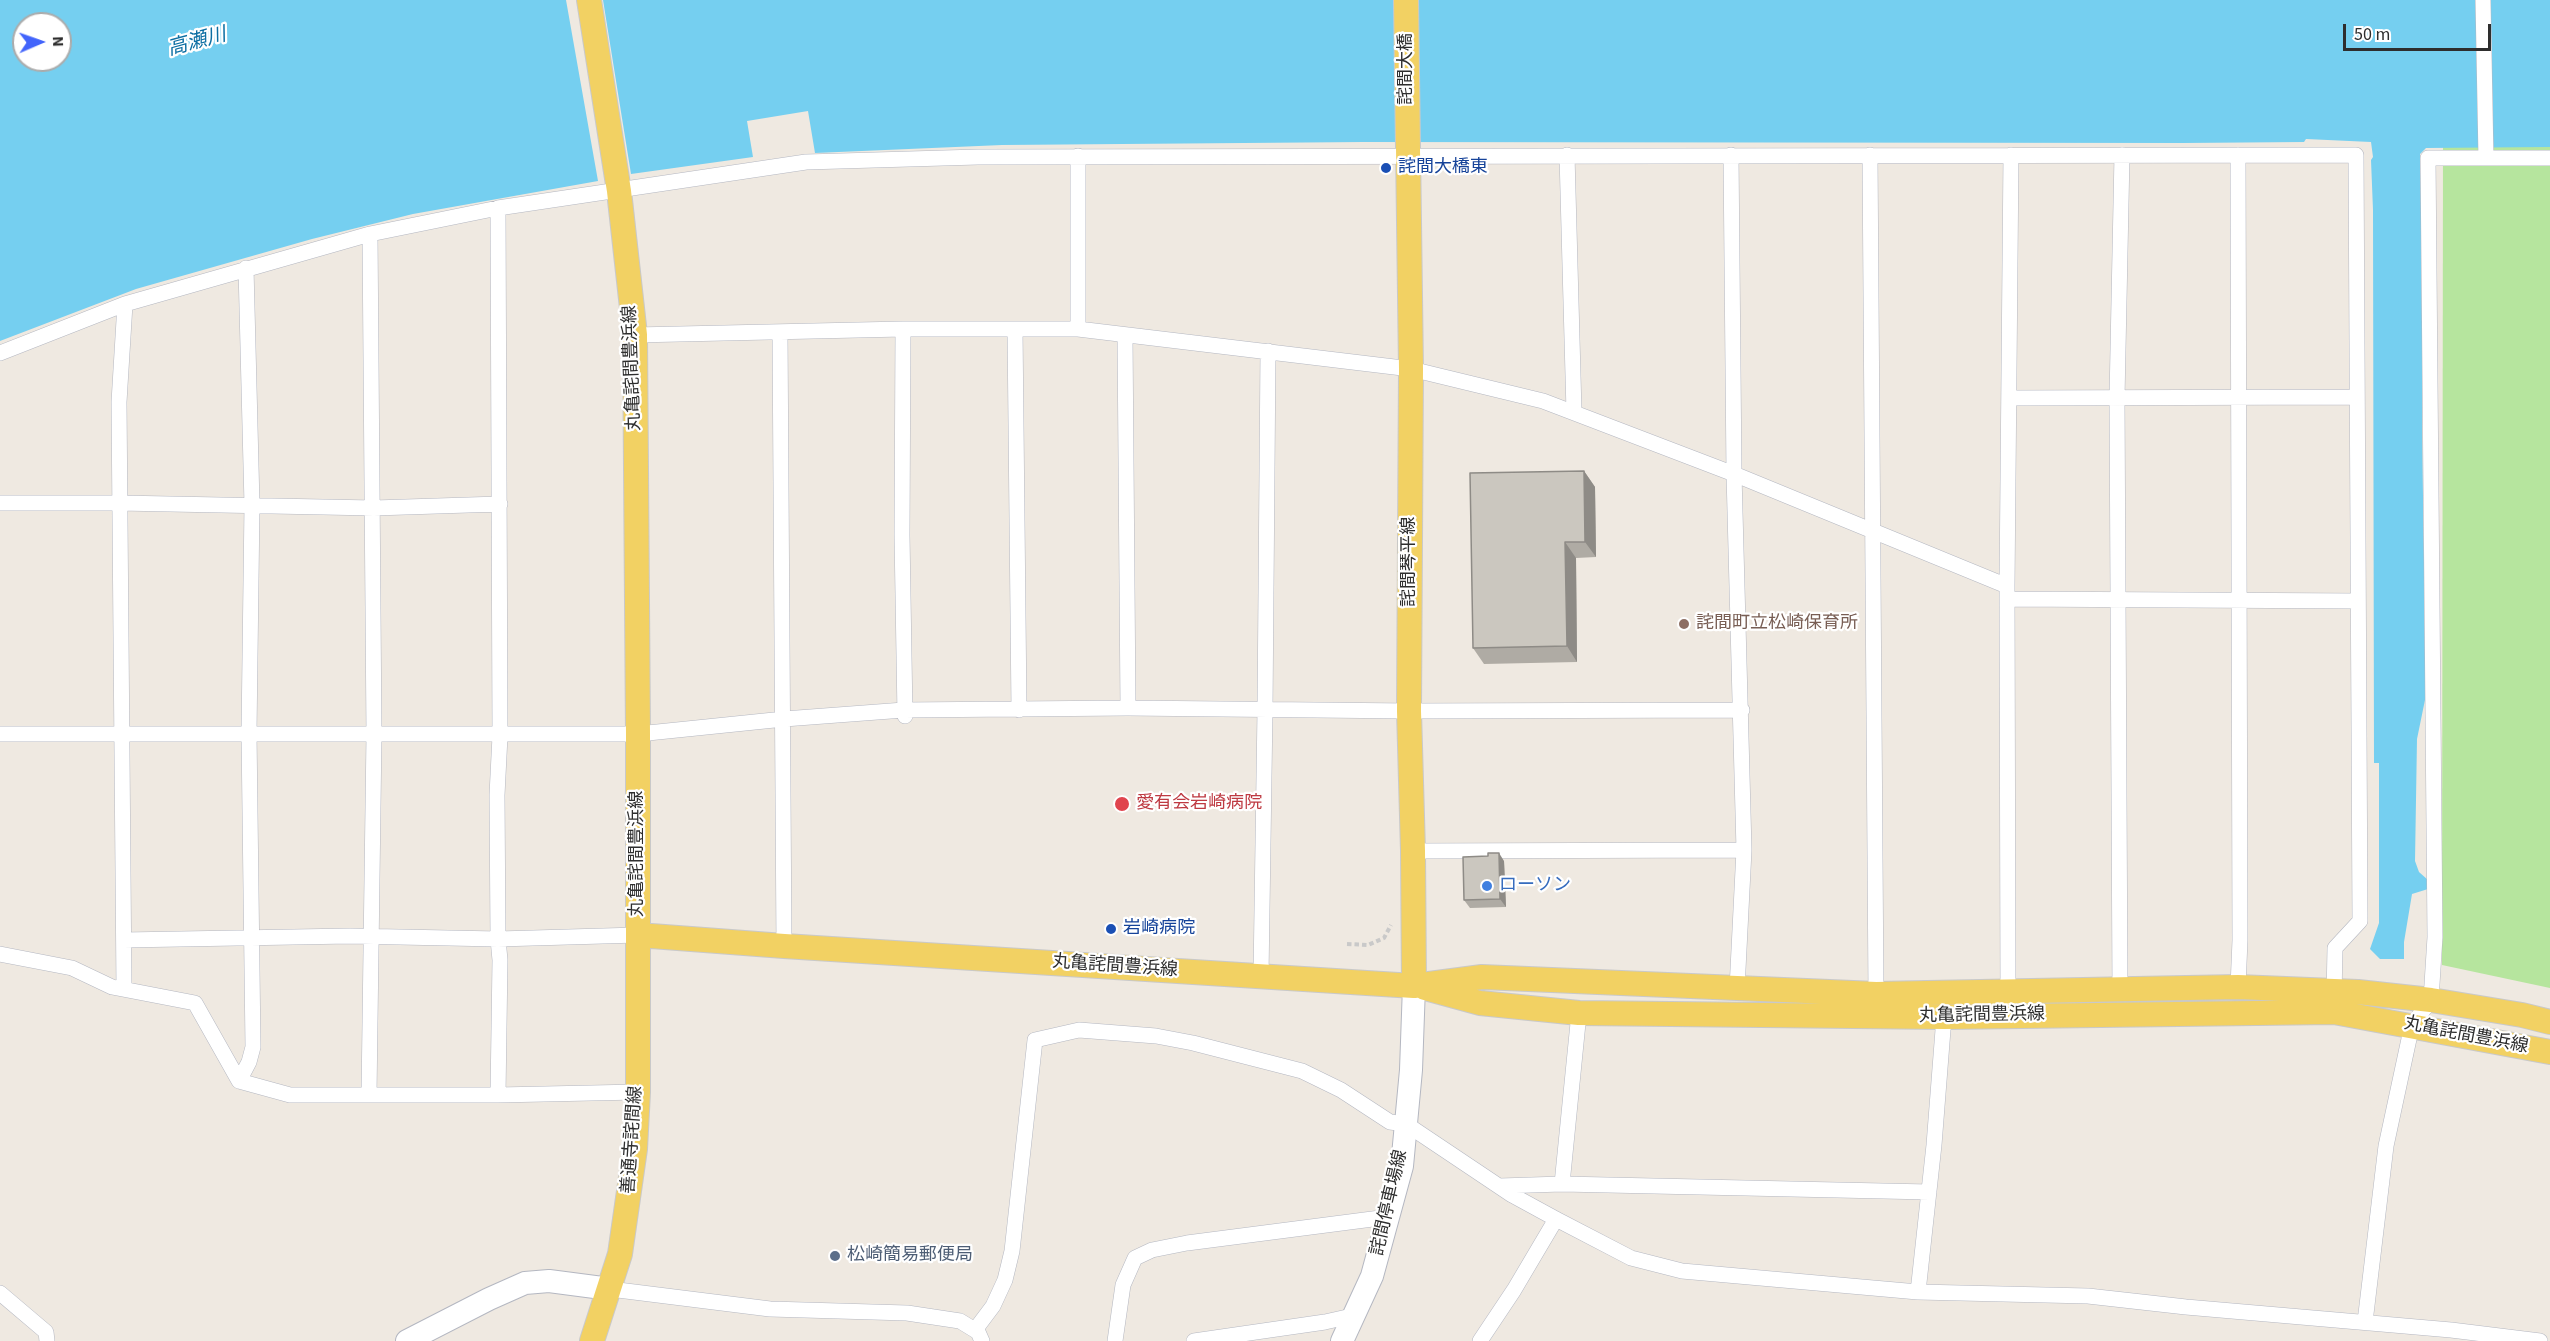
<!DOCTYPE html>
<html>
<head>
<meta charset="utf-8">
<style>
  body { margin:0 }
  #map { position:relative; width:2550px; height:1341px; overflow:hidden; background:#efe9e1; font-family:"Source Sans 3",sans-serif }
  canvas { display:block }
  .north { position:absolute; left:12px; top:12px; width:60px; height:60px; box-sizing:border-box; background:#fff; border:2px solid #ababab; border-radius:50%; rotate:88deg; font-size:16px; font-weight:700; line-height:24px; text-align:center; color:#2e2e2e }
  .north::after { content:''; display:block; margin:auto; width:21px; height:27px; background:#4264fb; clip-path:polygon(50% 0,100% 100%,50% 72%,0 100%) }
  .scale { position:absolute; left:2343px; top:24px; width:148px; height:27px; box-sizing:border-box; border:3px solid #2e2e2e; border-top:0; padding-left:8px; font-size:18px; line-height:21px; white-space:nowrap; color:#2e2e2e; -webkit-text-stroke:4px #fff; paint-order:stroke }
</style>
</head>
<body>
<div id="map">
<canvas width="2550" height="1341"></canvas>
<div class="north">N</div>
<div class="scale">50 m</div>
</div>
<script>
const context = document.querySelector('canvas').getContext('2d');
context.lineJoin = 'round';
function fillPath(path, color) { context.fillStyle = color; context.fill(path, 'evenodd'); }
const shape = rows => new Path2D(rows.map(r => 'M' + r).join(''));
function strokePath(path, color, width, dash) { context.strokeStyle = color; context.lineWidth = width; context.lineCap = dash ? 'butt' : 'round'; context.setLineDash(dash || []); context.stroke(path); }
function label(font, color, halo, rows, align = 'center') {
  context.font = font + ' "Source Sans 3","Noto Sans JP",sans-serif'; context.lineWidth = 4.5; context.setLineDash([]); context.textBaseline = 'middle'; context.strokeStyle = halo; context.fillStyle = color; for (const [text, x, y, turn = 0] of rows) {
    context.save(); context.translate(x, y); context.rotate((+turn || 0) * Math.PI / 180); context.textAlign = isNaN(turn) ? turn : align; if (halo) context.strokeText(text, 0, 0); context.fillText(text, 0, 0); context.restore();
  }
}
const green = shape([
  [2443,132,2550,132,2550,988,2442,965]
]);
const water = shape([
  [0,0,566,0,598,181,413,214,312,239,136,289,0,341],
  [24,24,60,24,60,60,24,60],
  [603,0,2550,0,2550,147,2426,148,2420,154,2424,248,2422,430,2426,695,2417,739,2415,861,2419,872,2428,880,2428,889,2412,894,2404,942,2404,959,2380,959,2370,949,2379,923,2379,763,2374,763,2373,210,2371,160,2373,157,2371,142,2306,139,2304,142,2183,143,1364,142,1002,145,815,153,808,111,747,121,753,157,631,174]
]);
const path = shape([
  [1347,944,1368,945,1384,938,1391,925]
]);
const street = shape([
  [2483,0,2486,158,2550,158],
  [1567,155,1574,412],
  [1731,155,1734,474,1744,850,1737,989],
  [1870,155,1876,994],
  [2238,155,2240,940,2238,987],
  [1078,156,1078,329],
  [903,329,902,535,905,716],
  [1015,329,1019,710],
  [780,332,784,946],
  [635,335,903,329,1078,329,1411,369,1543,401,1734,474,2007,586],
  [1125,336,1128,708],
  [0,353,125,304,370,234,498,208,806,162,978,157,2356,155,2360,921,2335,948,2334,997],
  [2009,398,2357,397],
  [0,503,119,503,374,508,500,504],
  [2008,599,2358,601],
  [0,734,638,734,784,719,904,710,1128,708,1409,711,1742,710],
  [1413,851,1744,850],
  [124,940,350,936,498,939,638,935],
  [0,954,72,968,112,987,195,1003,239,1081,290,1095,498,1095,638,1092],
  [1261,976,1265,710,1268,351],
  [124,989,119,402,125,304],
  [2120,991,2117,398,2122,155],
  [2008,1000,2007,586,2011,155],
  [239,1081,249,1062,253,1047,249,733,252,505,246,268],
  [369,1095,374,735,370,234],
  [498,1095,500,960,498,939,497,795,500,736,498,208],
  [1562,1184,1579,1013],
  [1500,1186,1562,1184,1929,1192],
  [610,1289,770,1309,907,1313,960,1321,978,1332,982,1341],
  [1918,1292,1934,1145,1944,1017],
  [0,1293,46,1332,47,1341],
  [2365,1322,2386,1146,2412,1025,2431,1000,2435,937,2428,158,2486,158],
  [975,1330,993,1306,1005,1280,1012,1251,1035,1040,1079,1030,1156,1036,1193,1043,1302,1071,1341,1090,1390,1122,1406,1124,1512,1195,1556,1219,1631,1258,1682,1271,1918,1292,2088,1296,2186,1307,2451,1330,2540,1341],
  [1115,1341,1123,1285,1135,1258,1152,1250,1187,1243,1388,1217],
  [1194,1341,1325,1322,1356,1315],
  [1480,1341,1514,1290,1556,1219]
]);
const secondary = shape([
  [407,1341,489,1299,525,1283,549,1281,610,1289],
  [1342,1341,1372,1276,1402,1166,1411,1070,1414,986]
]);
const primary = shape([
  [589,0,619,191,635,335,638,734,638,1092,635,1149,620,1254,592,1341],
  [1406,0,1411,369,1409,711,1413,851,1414,986],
  [638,935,784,946,1414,986,1482,977,1876,994,2238,987,2358,992,2431,1000,2522,1015,2550,1022],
  [1425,988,1480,1003,1579,1013,1944,1017,2334,1012,2550,1052]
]);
const wall = shape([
  [1584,471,1595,487,1596,557,1576,558,1577,662,1484,664,1473,648],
  [1504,861,1506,907,1470,908,1464,900]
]);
const shadedWall = shape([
  [1584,471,1595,487,1596,557,1585,542],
  [1565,542,1576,558,1577,662,1567,646],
  [1499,853,1504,861,1506,907,1500,899]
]);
const building = shape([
  [1584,471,1585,542,1565,542,1567,646,1473,648,1470,473,1584,471],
  [1488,853,1499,853,1500,899,1464,900,1463,857,1488,856,1488,853]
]);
const markers = [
  [1386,168,6,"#1a4fb4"],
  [1684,624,6,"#8d6e63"],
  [1122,804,8,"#e0444e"],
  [1487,886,6,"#3f7fe0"],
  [1111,929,6,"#1a4fb4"],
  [835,1256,6,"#5c6f8a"]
];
const streetNames = [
  ["詫間大橋",1407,69,-90],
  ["丸亀詫間豊浜線",633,368,-92],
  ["詫間琴平線",1410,562,-90],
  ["丸亀詫間豊浜線",638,854,-90],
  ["丸亀詫間豊浜線",1115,967,4],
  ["丸亀詫間豊浜線",1982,1016,-1],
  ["丸亀詫間豊浜線",2466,1036,11],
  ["善通寺詫間線",633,1140,-86],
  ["詫間停車場線",1390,1203,-77]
];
const transitNames = [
  ["詫間大橋東",1398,168],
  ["岩崎病院",1123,929]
];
const educationNames = [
  ["詫間町立松崎保育所",1696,624]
];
const healthNames = [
  ["愛有会岩崎病院",1136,804]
];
const shopNames = [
  ["ローソン",1499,886]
];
const serviceNames = [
  ["松崎簡易郵便局",847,1256]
];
const waterNames = [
  ["高瀬川",197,43,-15]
];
fillPath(green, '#b6e59e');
fillPath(water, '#75cff0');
strokePath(street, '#b4b7c1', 16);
strokePath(secondary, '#b4b7c1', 24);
strokePath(primary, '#c9c9c9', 26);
strokePath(path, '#c9c9c9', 4, [4.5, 3]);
strokePath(street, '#fff', 15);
strokePath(secondary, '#fff', 22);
strokePath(primary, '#f2d163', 24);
fillPath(wall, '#afaba4');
fillPath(shadedWall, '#8e8b86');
fillPath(building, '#cbc7bf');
strokePath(building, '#8e8b86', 1.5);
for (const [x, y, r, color] of markers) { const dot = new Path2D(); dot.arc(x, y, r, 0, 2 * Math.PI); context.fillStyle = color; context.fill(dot); strokePath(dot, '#fff', 2); }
label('18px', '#2e2e2e', '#fff', streetNames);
label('18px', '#164399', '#fff', transitNames, 'left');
label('18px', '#785e54', '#fff', educationNames, 'left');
label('18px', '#be3a42', '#fff', healthNames, 'left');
label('18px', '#366cbe', '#fff', shopNames, 'left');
label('18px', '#4e5e75', '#fff', serviceNames, 'left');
label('italic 20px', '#0d6fa3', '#fff', waterNames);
</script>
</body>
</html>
